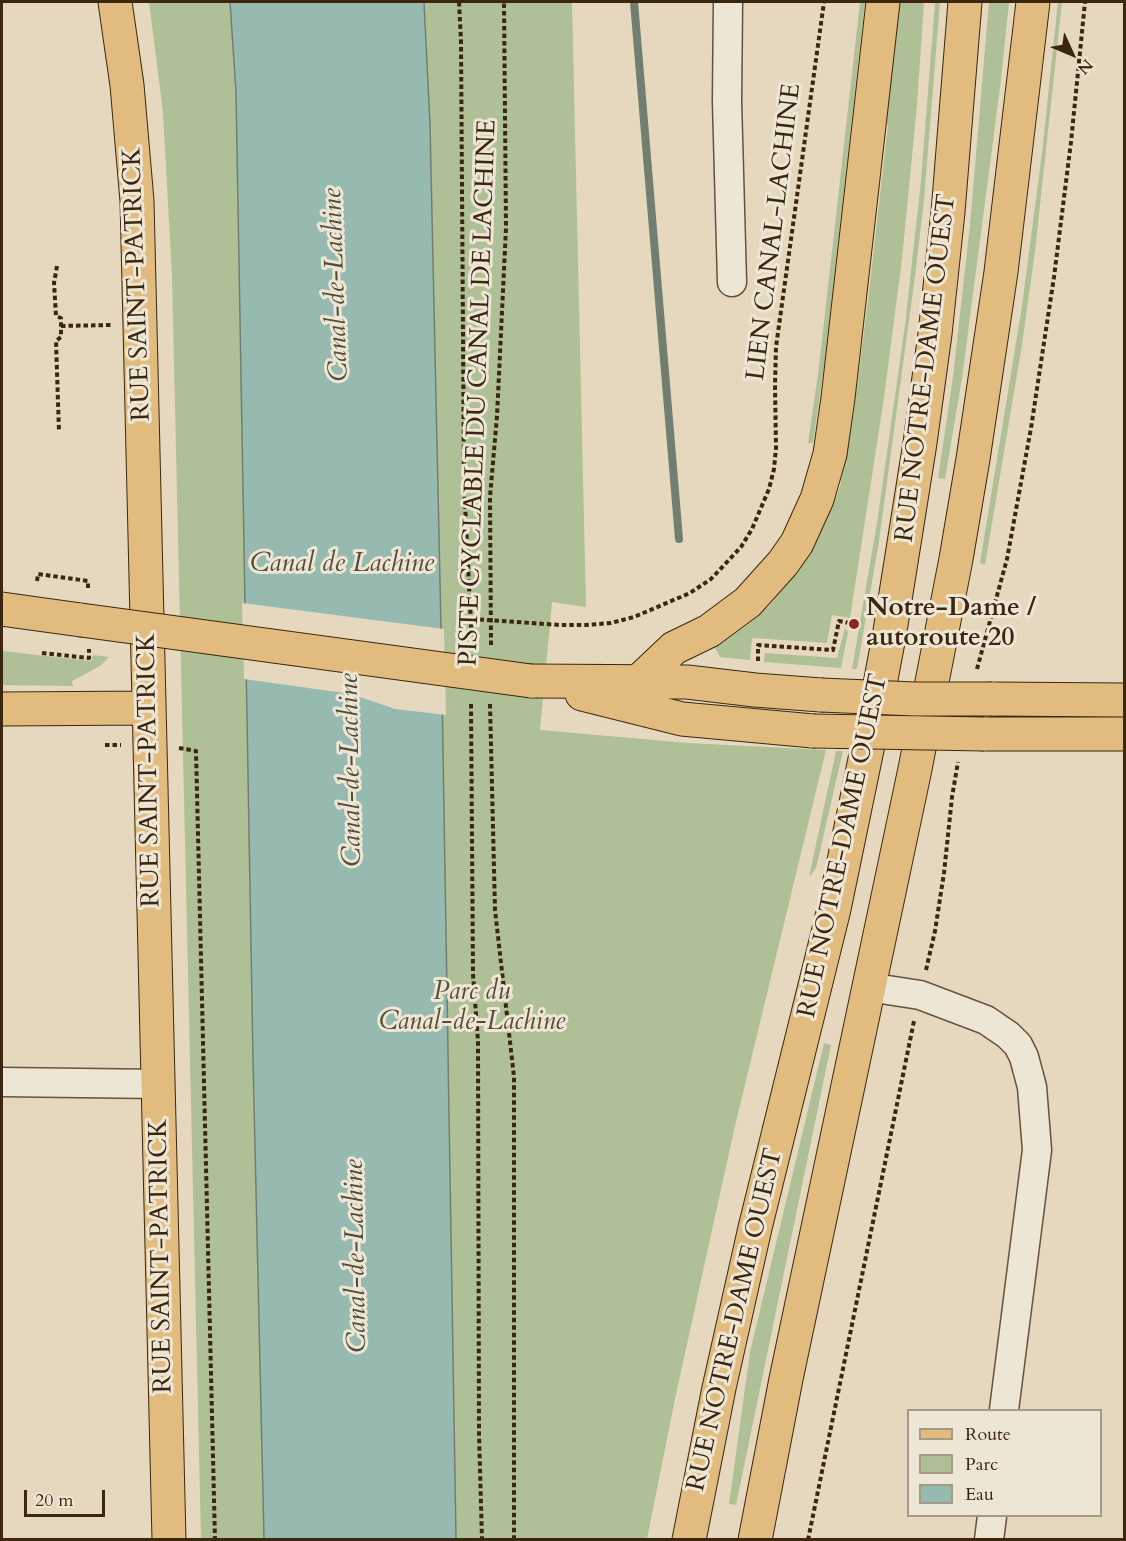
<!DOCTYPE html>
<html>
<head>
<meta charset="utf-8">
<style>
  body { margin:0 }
  #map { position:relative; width:1126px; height:1541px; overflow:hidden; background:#e5d8be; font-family:Cardo,serif }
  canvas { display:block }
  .frame { position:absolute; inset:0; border:3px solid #3b2710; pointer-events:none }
  .legend { position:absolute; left:907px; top:1409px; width:195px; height:108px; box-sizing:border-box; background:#eee6d5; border:2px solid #a69a86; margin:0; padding:8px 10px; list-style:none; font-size:18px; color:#3b2710 }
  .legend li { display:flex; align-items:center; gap:12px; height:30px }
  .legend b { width:30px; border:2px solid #a69a86 }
  .north { position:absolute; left:1042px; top:24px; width:60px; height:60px; -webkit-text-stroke:4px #eee6d5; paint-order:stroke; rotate:134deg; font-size:16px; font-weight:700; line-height:24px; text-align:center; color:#3b2710 }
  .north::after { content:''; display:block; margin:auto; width:21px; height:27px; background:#3b2710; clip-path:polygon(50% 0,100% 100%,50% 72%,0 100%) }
  .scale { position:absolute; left:24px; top:1490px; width:81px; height:27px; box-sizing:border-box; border:3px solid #3b2710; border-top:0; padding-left:8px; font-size:18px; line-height:21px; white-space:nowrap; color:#3b2710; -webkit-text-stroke:4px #eee6d5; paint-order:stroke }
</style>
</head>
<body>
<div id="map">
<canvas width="1126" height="1541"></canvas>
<div class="frame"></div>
<ul class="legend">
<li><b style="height:8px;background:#e2bc7f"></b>Route</li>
<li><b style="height:16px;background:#afc096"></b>Parc</li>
<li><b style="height:16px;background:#96bab0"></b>Eau</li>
</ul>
<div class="north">N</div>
<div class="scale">20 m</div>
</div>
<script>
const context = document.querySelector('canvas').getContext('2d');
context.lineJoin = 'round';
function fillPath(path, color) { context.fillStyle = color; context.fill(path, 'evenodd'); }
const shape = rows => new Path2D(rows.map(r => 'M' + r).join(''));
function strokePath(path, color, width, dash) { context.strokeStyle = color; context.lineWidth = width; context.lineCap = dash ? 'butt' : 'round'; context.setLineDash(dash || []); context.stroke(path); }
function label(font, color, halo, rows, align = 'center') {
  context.font = font + ' Cardo,serif'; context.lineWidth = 6; context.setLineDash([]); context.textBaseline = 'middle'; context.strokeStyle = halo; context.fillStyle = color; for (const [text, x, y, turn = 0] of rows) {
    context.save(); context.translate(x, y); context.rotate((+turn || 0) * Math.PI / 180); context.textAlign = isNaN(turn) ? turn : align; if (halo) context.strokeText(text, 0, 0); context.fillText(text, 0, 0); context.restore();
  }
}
const green = shape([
  [149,2,572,2,586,607,552,602,540,730,688,743,826,750,734,1130,675,1399,647,1539,201,1539,172,276,163,112],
  [860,2,865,2,824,366,813,443,808,443,819,367],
  [899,2,924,2,917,105,902,259,884,398,850,618,832,615,827,643,752,638,750,660,720,657,715,648,751,622,768,607,794,576,821,532,840,487,854,411,868,300,888,125,884,124],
  [935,2,940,2,924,200,915,276,879,541,857,669,852,669,877,523,905,325,921,181],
  [989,2,1009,2,1001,80,962,378,945,479,938,478,953,377,970,225],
  [1058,2,1062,2,1035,251,1022,345,985,565,980,563,1022,306,1042,153],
  [845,628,848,632,841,668,764,662,765,653,837,658],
  [2,651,91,661,93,655,109,657,100,666,72,681,73,686,2,685],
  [836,751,843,751,816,868,809,877],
  [824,1043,831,1045,736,1505,729,1504,750,1352]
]);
const water = shape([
  [230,2,424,2,430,124,441,628,456,1539,264,1539,253,1059,236,92,230,2]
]);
const pier = shape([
  [242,603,444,629,446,715,395,709,351,694,244,679]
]);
const stream = shape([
  [634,2,679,539]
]);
const path = shape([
  [459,2,461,41,464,483,472,645],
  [57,266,54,283,56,316,61,318,61,337,56,341,59,432],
  [61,326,111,325],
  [37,581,38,574,88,581,88,591],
  [472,619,560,625,586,625,611,623,634,617,690,593,711,579,741,547,752,529,769,489,774,469,776,448,775,385,776,347,824,2],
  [491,645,490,497,497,416,506,228,504,2],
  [42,653,89,658,89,649],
  [758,661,758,645,833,650,839,621,854,624],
  [977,669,1007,559,1031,428,1054,277,1071,142,1085,2],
  [471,704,473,974,478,1041,479,1434,482,1540],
  [490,704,495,910,514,1077,514,1540],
  [105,745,121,745],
  [179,748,196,751,215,1540],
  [926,970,935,931,944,873,952,797,958,762],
  [808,1540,914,1021]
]);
const minor = shape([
  [728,2,727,101,732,282],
  [868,987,920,995,986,1020,1008,1035,1018,1045,1024,1057,1032,1087,1037,1150,1004,1410],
  [2,1082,159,1084],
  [989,1540,992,1516]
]);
const major = shape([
  [115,2,127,85,137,201,169,1540],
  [2,609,81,620],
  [531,681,687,682,755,690,821,695],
  [638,682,674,648,709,631,748,602,783,563,797,543,817,499,830,454,838,398,883,2],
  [582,694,682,719,813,731],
  [992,699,1124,700],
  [2,709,148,708],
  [984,734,1124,734],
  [689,1540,719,1388,755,1228,834,909,875,711,890,631,920,443,935,334,948,212,965,2],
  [755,1540,786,1379,915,769,956,559,973,459,1001,272,1033,2]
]);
const majorBridge = shape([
  [81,620,531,681],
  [821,695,915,699,992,699],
  [813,731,984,734]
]);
const markers = [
  [854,624,6,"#8f2418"]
];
const streetNames = [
  ["LIEN CANAL-LACHINE",775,232,-83],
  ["RUE SAINT-PATRICK",138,284,-92],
  ["RUE NOTRE-DAME OUEST",927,368,-83],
  ["PISTE CYCLABLE DU CANAL DE LACHINE",479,393,-88],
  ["RUE SAINT-PATRICK",150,770,-91],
  ["RUE NOTRE-DAME OUEST",844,846,-78],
  ["RUE SAINT-PATRICK",162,1256,-91],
  ["RUE NOTRE-DAME OUEST",736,1320,-77]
];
const poiNames = [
  ["Notre-Dame /",866,609],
  ["autoroute 20",866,639]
];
const parkNames = [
  ["Parc du",472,993],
  ["Canal-de-Lachine",472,1023]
];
const waterNames = [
  ["Canal-de-Lachine",337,285,-92],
  ["Canal de Lachine",342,565],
  ["Canal-de-Lachine",352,770,-91],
  ["Canal-de-Lachine",357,1256,-91]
];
fillPath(green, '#afc096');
fillPath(water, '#96bab0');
strokePath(water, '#727f70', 1.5);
fillPath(pier, '#e5d8be');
strokePath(stream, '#727f70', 8);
strokePath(minor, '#66533c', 31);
strokePath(major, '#3b2710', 35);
strokePath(path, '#3b2710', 4, [4.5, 3]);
strokePath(minor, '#eee6d5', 28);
strokePath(major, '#e2bc7f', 33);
strokePath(majorBridge, '#3b2710', 35, []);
strokePath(majorBridge, '#e2bc7f', 33);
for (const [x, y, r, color] of markers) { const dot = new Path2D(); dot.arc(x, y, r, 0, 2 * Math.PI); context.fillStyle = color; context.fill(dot); strokePath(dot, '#eee6d5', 2); }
label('26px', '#3b2710', '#eee6d5', streetNames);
label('bold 26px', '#3b2710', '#eee6d5', poiNames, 'left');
label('italic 26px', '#584d32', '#eee6d5', parkNames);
label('italic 27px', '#524c38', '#eee6d5', waterNames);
</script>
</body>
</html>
